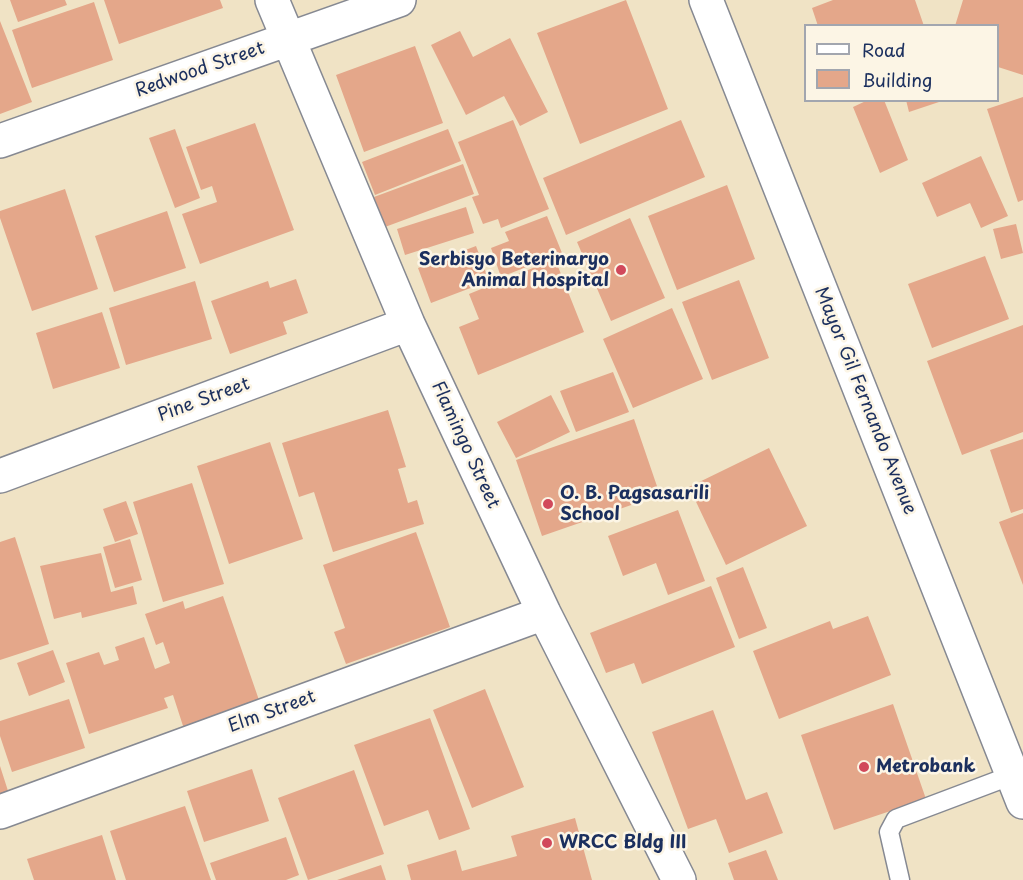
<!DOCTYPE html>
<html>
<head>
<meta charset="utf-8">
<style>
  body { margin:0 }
  #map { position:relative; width:1023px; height:880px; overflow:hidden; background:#f0e3c5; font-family:"Playpen Sans",sans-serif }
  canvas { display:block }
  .legend { position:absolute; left:804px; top:24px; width:195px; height:78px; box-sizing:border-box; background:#fcf5e5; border:2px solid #a2a6af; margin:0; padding:8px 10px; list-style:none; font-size:18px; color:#1b2f5e }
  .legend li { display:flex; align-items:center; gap:12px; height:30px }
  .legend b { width:30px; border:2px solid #a2a6af }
</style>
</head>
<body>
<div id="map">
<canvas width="1023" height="880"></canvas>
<ul class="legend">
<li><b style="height:8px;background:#fff"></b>Road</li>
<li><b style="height:16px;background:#e4a78a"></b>Building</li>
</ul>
</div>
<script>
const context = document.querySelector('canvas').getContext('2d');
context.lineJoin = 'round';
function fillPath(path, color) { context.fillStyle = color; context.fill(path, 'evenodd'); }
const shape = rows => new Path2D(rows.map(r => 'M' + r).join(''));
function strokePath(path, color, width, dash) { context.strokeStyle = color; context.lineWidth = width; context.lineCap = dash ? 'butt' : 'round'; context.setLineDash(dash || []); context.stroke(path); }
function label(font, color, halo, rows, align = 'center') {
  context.font = font + ' "Playpen Sans",sans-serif'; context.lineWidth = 5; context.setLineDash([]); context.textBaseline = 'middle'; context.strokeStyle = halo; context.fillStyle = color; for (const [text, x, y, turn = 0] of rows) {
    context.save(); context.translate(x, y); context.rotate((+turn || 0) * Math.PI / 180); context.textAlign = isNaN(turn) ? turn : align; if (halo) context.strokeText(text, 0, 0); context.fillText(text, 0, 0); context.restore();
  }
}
const building = shape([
  [10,0,65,0,67,5,18,22],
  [104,0,220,0,223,8,119,44],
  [626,0,668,109,580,144,537,33],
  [833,0,915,0,924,26,818,26,812,8],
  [963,0,1023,0,1023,75,998,67,998,26,955,26],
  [94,2,113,60,32,88,12,30],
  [0,21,32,102,0,114],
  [460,31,473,57,510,38,548,112,520,126,504,96,466,115,431,45],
  [415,46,443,123,364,152,336,75],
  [1023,97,1023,200,1018,202,987,109],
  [868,100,884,100,908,160,880,173,853,107],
  [906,100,941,100,942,101,909,112],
  [513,120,549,209,501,228,498,219,483,224,472,197,479,195,458,142],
  [681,120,705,177,566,235,543,178],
  [255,123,294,230,200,264,182,214,217,202,212,186,201,190,186,147],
  [175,129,200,198,175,208,149,138],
  [448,129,461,161,375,195,362,162],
  [981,156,1008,216,981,228,970,203,937,217,922,183],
  [463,164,474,194,385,227,374,197],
  [727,185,755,259,677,290,648,216],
  [65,189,98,289,32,311,0,218,0,211],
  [466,207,474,233,405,255,397,229],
  [167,211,186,268,114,292,95,236],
  [547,216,562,253,501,277,491,248,509,241,505,232],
  [630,218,665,298,611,321,577,242],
  [1016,224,1023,253,1001,259,993,229],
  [476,246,489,281,431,303,418,268],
  [985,256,1009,319,932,348,908,284],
  [555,259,584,332,478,375,459,327,479,319,469,294],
  [296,279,308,313,283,322,287,334,230,354,211,301,268,281,270,288],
  [739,280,769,358,712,380,682,302],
  [195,281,212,339,126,365,109,308],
  [672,308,703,379,633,408,603,339],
  [102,312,120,368,53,389,36,333],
  [1023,325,1023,432,962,455,927,361],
  [613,372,629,412,576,432,560,391],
  [551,395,570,432,516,458,497,422],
  [388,410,406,467,398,469,408,503,417,500,424,524,333,552,314,492,299,497,282,443],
  [634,419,660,495,542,536,516,460],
  [1023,439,1023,509,1011,513,990,450],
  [270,442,303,539,229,564,197,466],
  [769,448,807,526,726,565,689,487],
  [192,483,224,584,163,602,133,502],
  [126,501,138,534,115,542,103,509],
  [678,510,705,581,668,595,656,563,623,576,608,536],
  [1023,513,1023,585,999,522],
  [416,532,450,627,346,664,334,632,345,628,323,565],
  [15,537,49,644,0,660,0,542],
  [130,539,142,580,115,588,103,547],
  [101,553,111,592,133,586,137,604,82,618,81,612,54,619,40,566],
  [743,567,767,628,739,639,716,578],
  [711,586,735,647,642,684,634,663,606,673,590,633],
  [223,596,260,703,184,729,173,695,164,698,168,708,89,734,66,663,99,652,104,665,119,660,115,647,144,637,155,669,170,663,163,642,156,645,145,614,183,601,185,609],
  [868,616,891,675,779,719,753,651,830,621,833,629],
  [53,650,65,682,29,696,17,663],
  [485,689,524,787,472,808,433,710],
  [69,699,85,748,12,772,0,736,0,721],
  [893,704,926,799,834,830,801,735],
  [713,710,746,800,767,792,783,833,729,853,716,819,688,829,652,732],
  [430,718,470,829,439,840,428,810,384,826,354,745],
  [0,766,9,794,0,797],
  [252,769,269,821,204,842,187,791],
  [354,770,384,854,308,880,278,798],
  [185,806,211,880,126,880,110,831],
  [575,818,592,880,411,880,407,865,456,850,462,871,517,856,511,836],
  [102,835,116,880,34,880,27,859],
  [286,837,299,875,286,880,216,880,210,863],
  [766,850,778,880,734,880,728,863],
  [381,865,386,880,337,880]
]);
const lane = shape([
  [900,880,889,832,896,819,1018,773]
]);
const street = shape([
  [272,0,408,324,544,613,679,880],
  [0,141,399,0],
  [0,476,408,324],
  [0,812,544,613]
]);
const secondary = shape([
  [706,0,1023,802]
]);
const markers = [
  [621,270,6,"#d1495b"],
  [548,504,6,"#d1495b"],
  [864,767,6,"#d1495b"],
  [547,843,6,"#d1495b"]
];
const streetNames = [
  ["Redwood Street",200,70,-19],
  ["Pine Street",204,400,-20],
  ["Mayor Gil Fernando Avenue",865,401,68],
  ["Flamingo Street",465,445,65],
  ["Elm Street",272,712,-20]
];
const poiNames = [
  ["Serbisyo Beterinaryo",609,260,"right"],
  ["Animal Hospital",609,281,"right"],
  ["O. B. Pagsasarili",560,494],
  ["School",560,515],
  ["Metrobank",876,767],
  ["WRCC Bldg III",559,843]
];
fillPath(building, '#e4a78a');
strokePath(lane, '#868992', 21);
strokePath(street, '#868992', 36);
strokePath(secondary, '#868992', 36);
strokePath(lane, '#fff', 18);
strokePath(street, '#fff', 33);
strokePath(secondary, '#fff', 33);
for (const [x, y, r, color] of markers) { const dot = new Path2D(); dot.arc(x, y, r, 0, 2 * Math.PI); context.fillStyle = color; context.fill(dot); strokePath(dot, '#fcf5e5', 2); }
label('18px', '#1b2f5e', '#fcf5e5', streetNames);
label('bold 18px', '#1b2f5e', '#fcf5e5', poiNames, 'left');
</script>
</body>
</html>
